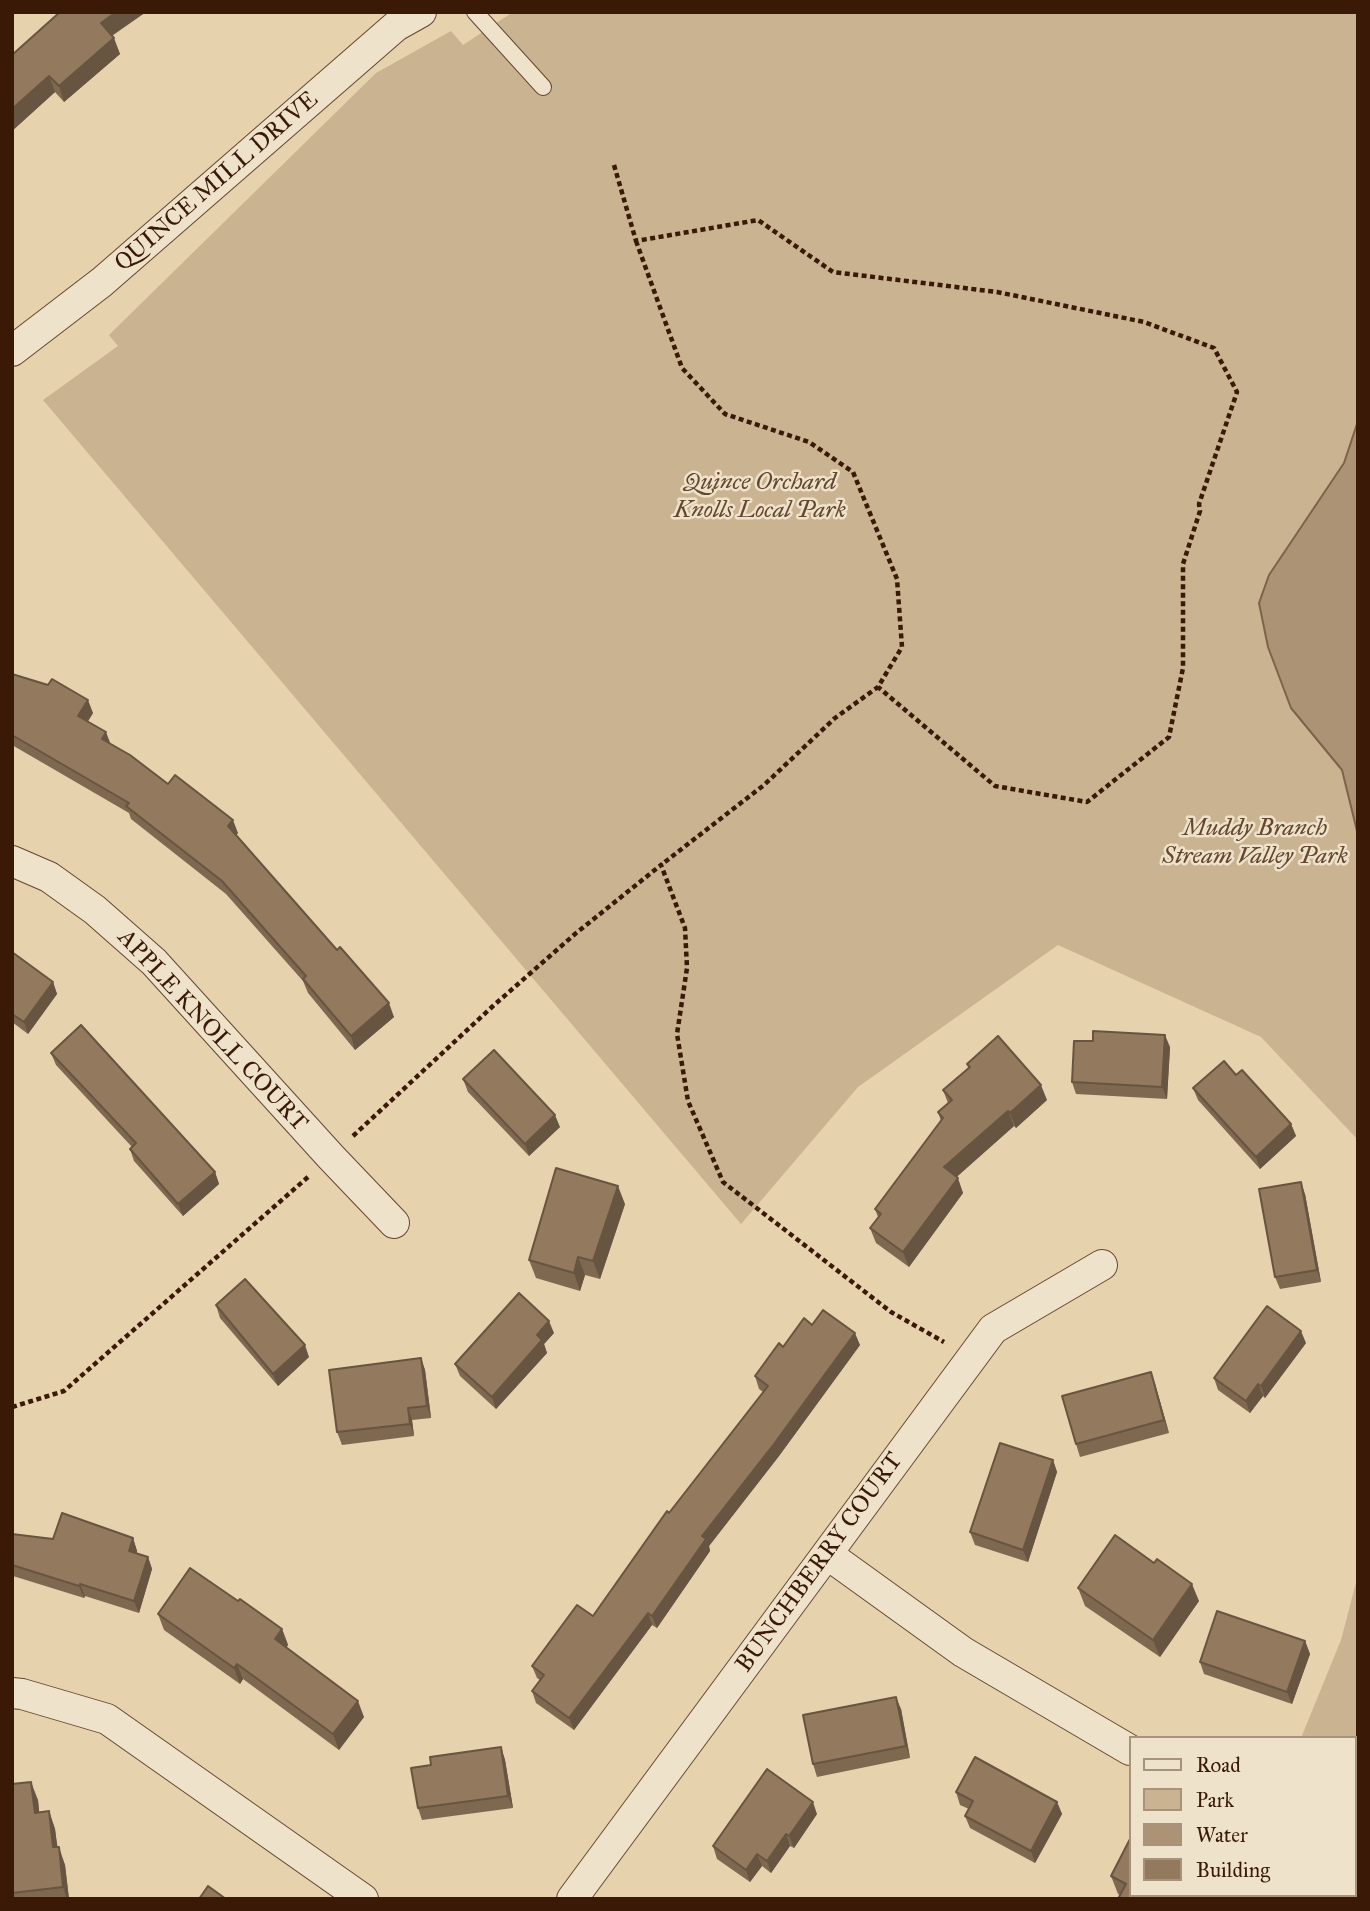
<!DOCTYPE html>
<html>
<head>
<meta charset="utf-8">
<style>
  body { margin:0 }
  #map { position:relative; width:1370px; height:1911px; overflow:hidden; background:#e6d2ad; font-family:"IM FELL Great Primer",serif }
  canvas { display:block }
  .frame { position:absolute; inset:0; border:14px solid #3a1907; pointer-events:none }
  .legend { position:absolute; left:1129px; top:1736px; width:228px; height:161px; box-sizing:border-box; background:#efe2ca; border:2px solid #a7927c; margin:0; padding:9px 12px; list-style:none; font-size:21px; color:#3a1907 }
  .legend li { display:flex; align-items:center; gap:14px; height:35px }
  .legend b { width:35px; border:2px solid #a7927c }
</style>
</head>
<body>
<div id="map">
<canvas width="1370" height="1911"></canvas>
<div class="frame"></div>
<ul class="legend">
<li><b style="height:9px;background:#efe2ca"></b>Road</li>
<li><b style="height:19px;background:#c9b391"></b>Park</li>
<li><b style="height:19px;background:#ac9375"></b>Water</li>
<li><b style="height:19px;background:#93795d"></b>Building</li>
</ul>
</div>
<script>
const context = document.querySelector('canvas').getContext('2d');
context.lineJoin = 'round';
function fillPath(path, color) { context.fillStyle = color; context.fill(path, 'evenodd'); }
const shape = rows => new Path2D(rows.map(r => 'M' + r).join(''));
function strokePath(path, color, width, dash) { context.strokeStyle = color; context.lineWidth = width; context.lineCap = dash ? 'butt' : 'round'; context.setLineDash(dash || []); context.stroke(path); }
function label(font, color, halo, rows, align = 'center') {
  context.font = font + ' "IM FELL Great Primer",serif'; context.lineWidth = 5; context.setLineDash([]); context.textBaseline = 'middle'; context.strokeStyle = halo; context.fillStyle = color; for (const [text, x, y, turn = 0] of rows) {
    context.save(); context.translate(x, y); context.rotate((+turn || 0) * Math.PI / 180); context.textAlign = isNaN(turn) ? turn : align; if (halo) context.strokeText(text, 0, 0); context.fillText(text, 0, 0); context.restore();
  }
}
const green = shape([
  [513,12,1358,12,1358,1140,1261,1037,1058,945,858,1087,741,1224,43,400,118,346,109,335,376,73,451,31,463,45],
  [1358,1575,1358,1788,1354,1787,1354,1738,1301,1738,1341,1640]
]);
const water = shape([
  [1358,421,1358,835,1342,770,1291,708,1268,647,1259,603,1269,575,1344,463,1358,421]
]);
const path = shape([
  [614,165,636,241,758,220,833,272,997,292,1144,322,1214,348,1237,392,1199,504,1200,511,1183,564,1183,668,1169,737,1087,802,995,786,878,687],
  [636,241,682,368,725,414,809,442,853,472,897,579,902,647,878,687,835,718,764,785,661,865],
  [353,1136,493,1006,575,934,661,865,685,928,687,968,677,1034,688,1101,723,1182,891,1312,944,1342],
  [12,1407,64,1391,308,1177]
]);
const lane = shape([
  [475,12,543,87]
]);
const street = shape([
  [12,351,102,282,396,26,421,12],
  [12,861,49,877,95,910,154,962,331,1157,394,1223],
  [827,1554,963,1652,1130,1750],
  [12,1693,22,1694,107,1719,363,1899],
  [1354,1843,1358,1844],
  [572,1899,993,1329,1102,1265]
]);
const wall = shape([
  [61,12,146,12,112,36,120,54,64,102,55,92,12,131,12,55],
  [12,674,93,713,88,721,110,744,238,833,236,835,394,1017,355,1050,308,993,303,981,226,894,131,819,129,813,12,745],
  [12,952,53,982,57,994,28,1034,12,1022],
  [1170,1047,1167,1099,1076,1094,1072,1082],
  [51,1053,215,1172,219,1184,183,1216,134,1161,130,1149,132,1147,56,1065],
  [967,1064,1047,1100,1016,1128,1014,1126,956,1177,963,1193,909,1267,876,1243,870,1228,878,1217,875,1209,941,1121,938,1112,948,1103,943,1090,968,1068],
  [1236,1075,1291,1124,1296,1136,1260,1169,1198,1100,1193,1088],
  [463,1079,560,1127,529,1156,468,1092],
  [1305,1194,1321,1282,1280,1289,1275,1277],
  [625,1204,600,1279,585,1275,580,1291,536,1278,529,1260],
  [216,1305,309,1357,278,1386,220,1318],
  [812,1325,860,1345,779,1456,709,1546,710,1551,657,1628,652,1625,574,1730,536,1703,532,1691,540,1680,537,1678,532,1666,593,1616,669,1513,763,1392,759,1389,755,1376,783,1347],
  [554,1333,544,1344,547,1353,496,1409,460,1376,455,1364],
  [1306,1343,1265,1398,1263,1396,1250,1413,1218,1390,1214,1378],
  [421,1358,425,1370,431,1418,412,1420,414,1436,342,1445,337,1432],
  [1155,1384,1169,1433,1080,1457,1076,1444],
  [1053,1460,1057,1472,1028,1562,975,1545,970,1532],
  [12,1534,53,1539,133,1538,137,1551,137,1553,148,1557,152,1569,139,1613,85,1596,84,1598,13,1576,12,1582],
  [1078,1588,1199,1601,1160,1657,1085,1606],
  [238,1601,282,1629,288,1645,286,1648,364,1717,339,1750,243,1679,240,1684,164,1630,158,1614],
  [1305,1641,1310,1654,1292,1704,1204,1674,1200,1662],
  [901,1709,910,1758,817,1777,813,1764],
  [501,1747,505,1760,513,1808,422,1820,418,1808,431,1765],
  [12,1784,38,1800,39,1812,49,1811,55,1829,57,1847,65,1865,69,1899,12,1899],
  [956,1792,1057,1802,1062,1814,1035,1863,970,1828,965,1816,969,1809,960,1805],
  [817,1814,794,1848,790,1846,771,1873,762,1866,750,1882,717,1859,713,1846],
  [1130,1839,1130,1895,1222,1895,1221,1899,1120,1895,1118,1894,1111,1876]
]);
const shadedWall = shape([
  [116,12,146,12,106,39,101,23],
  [114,38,120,54,64,102,59,86],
  [49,76,55,92,12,131,12,109],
  [88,700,93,713,83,729,78,716],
  [106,732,111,745,102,739],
  [233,820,238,833,233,839,228,826],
  [53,982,57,994,28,1034,24,1022],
  [389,1003,394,1017,355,1050,351,1036],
  [1165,1035,1170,1047,1167,1099,1162,1087],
  [1041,1085,1047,1100,1016,1128,1010,1113],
  [1008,1111,1014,1126,950,1183,944,1167],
  [555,1115,560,1127,529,1156,525,1144],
  [1291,1124,1296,1136,1260,1169,1256,1157],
  [215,1172,219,1184,183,1216,178,1204],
  [958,1178,963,1193,909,1267,903,1252],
  [1301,1182,1305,1194,1321,1282,1317,1270],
  [618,1186,625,1204,600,1279,593,1261],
  [578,1257,585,1275,580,1291,574,1273],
  [549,1321,554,1333,544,1344,547,1353,496,1409,492,1397,537,1335],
  [1301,1331,1306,1343,1265,1398,1261,1386],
  [855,1333,860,1345,779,1456,709,1546,710,1551,657,1628,652,1616,702,1536],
  [305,1345,309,1357,278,1386,273,1374],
  [421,1358,425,1370,431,1418,427,1406],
  [1151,1372,1155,1384,1169,1433,1164,1420],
  [1258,1384,1263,1396,1250,1413,1246,1401],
  [408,1408,412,1420,414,1436,410,1424],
  [1053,1460,1057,1472,1028,1562,1023,1550],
  [133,1538,137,1551,133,1563,129,1551],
  [148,1557,152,1569,139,1613,134,1601],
  [80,1584,85,1596,84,1598,79,1586],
  [1192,1584,1199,1601,1160,1657,1153,1640],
  [648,1613,652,1625,574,1730,569,1718],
  [282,1629,288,1645,281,1655,275,1639],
  [1305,1641,1310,1654,1292,1704,1287,1692],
  [237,1664,243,1679,240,1684,234,1668],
  [896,1697,901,1709,910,1758,906,1746],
  [358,1701,364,1717,339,1750,333,1734],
  [501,1747,505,1760,513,1808,508,1796],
  [31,1782,38,1800,41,1830,35,1813],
  [813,1802,817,1814,794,1848,789,1836],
  [1057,1802,1062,1814,1035,1863,1031,1851],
  [49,1811,55,1829,60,1865,53,1847],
  [786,1834,790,1846,771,1873,767,1861],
  [59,1847,65,1865,69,1899,67,1899,63,1887],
  [757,1854,762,1866,750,1882,746,1870],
  [1207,1895,1222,1895,1221,1899,1205,1899]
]);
const building = shape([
  [60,12,116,12,101,23,114,38,59,86,49,76,12,109,12,55,60,12],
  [12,674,48,685,52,679,88,700,78,716,106,732,102,739,130,755,168,784,175,775,233,820,228,826,337,950,340,947,389,1003,351,1036,303,979,306,976,222,881,126,806,129,803,12,735,12,674],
  [12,952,53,982,24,1022,12,1014,12,952],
  [81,1025,215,1172,178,1204,130,1149,136,1143,51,1053,81,1025],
  [1093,1031,1165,1035,1162,1087,1072,1082,1074,1041,1093,1041,1093,1031],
  [998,1036,1041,1085,1010,1113,1008,1111,944,1167,958,1178,903,1252,870,1228,881,1214,875,1209,943,1118,938,1112,952,1100,943,1090,970,1067,967,1064,998,1036],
  [494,1050,555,1115,525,1144,463,1079,494,1050],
  [1224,1061,1236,1075,1242,1070,1291,1124,1256,1157,1193,1088,1224,1061],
  [556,1168,618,1186,593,1261,578,1257,574,1273,529,1260,556,1168],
  [1301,1182,1317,1270,1275,1277,1259,1189,1301,1182],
  [245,1279,305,1345,273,1374,216,1305,245,1279],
  [519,1293,549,1321,537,1335,542,1340,492,1397,455,1364,519,1293],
  [1267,1306,1301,1331,1261,1386,1258,1384,1246,1401,1214,1378,1267,1306],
  [823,1310,855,1333,774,1444,702,1536,706,1539,652,1616,648,1613,569,1718,532,1691,544,1675,532,1666,577,1605,593,1616,667,1511,669,1513,768,1386,755,1376,779,1343,783,1347,804,1318,812,1325,823,1310],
  [421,1358,427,1406,408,1408,410,1424,337,1432,329,1370,421,1358],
  [1151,1372,1164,1420,1076,1444,1062,1396,1151,1372],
  [1000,1443,1053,1460,1023,1550,970,1532,1000,1443],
  [62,1513,133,1538,129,1551,148,1557,134,1601,80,1584,79,1586,12,1565,12,1534,53,1539,62,1513],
  [1115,1535,1154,1563,1157,1559,1192,1584,1153,1640,1078,1588,1115,1535],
  [190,1568,238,1601,240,1599,282,1629,275,1639,358,1701,333,1734,237,1664,234,1668,158,1614,190,1568],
  [1217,1611,1305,1641,1287,1692,1200,1662,1217,1611],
  [896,1697,906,1746,813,1764,803,1715,896,1697],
  [501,1747,508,1796,418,1808,411,1768,431,1765,430,1757,501,1747],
  [975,1757,1057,1802,1031,1851,965,1816,973,1801,956,1792,975,1757],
  [767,1769,813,1802,789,1836,786,1834,767,1861,757,1854,746,1870,713,1846,767,1769],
  [31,1782,35,1813,49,1811,53,1847,59,1847,63,1887,12,1893,12,1784,31,1782],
  [1130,1839,1130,1895,1207,1895,1205,1899,1118,1899,1126,1884,1111,1876,1130,1839],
  [208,1886,226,1899,199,1899,208,1886]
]);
const streetNames = [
  ["QUINCE MILL DRIVE",217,182,-41],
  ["APPLE KNOLL COURT",212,1031,47],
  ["BUNCHBERRY COURT",820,1563,-54]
];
const parkNames = [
  ["Quince Orchard",760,483],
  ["Knolls Local Park",760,511],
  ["Muddy Branch",1255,829],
  ["Stream Valley Park",1255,857]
];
fillPath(green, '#c9b391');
fillPath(water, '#ac9375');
strokePath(water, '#7e6249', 2);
strokePath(lane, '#654730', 18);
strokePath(street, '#654730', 32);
strokePath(path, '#3a1907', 4.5, [5, 3.5]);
strokePath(lane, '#efe2ca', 16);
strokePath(street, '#efe2ca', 30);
fillPath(wall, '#7e6850');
fillPath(shadedWall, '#675541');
fillPath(building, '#93795d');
strokePath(building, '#675541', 2);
label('24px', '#3a1907', '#efe2ca', streetNames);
label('italic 24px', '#654730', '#efe2ca', parkNames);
</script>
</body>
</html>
